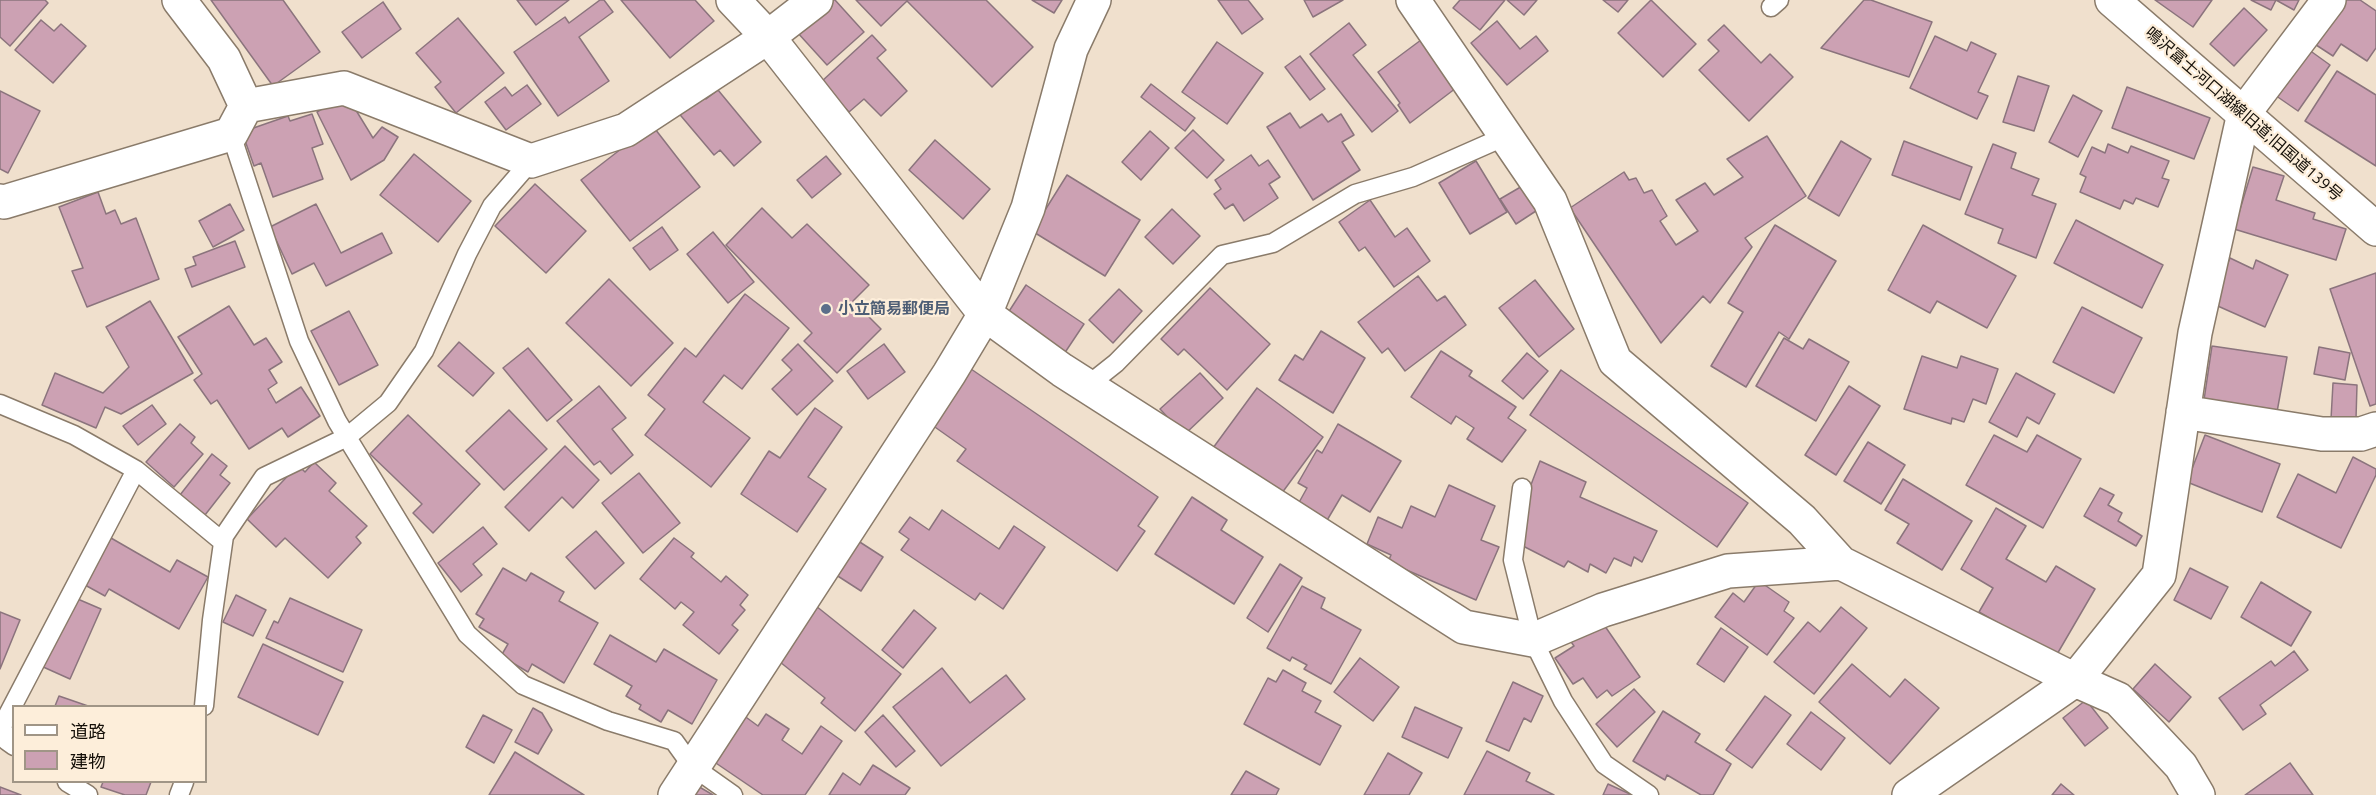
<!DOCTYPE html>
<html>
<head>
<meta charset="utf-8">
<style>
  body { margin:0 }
  #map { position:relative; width:2376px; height:795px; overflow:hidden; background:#f0e0cd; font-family:Ubuntu,"Noto Sans JP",sans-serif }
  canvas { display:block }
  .legend { position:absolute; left:12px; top:705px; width:195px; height:78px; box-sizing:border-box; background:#fdeeda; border:2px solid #a09586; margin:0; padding:8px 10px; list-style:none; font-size:18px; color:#140f08 }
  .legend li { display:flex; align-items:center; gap:12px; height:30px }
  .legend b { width:30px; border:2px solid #a09586 }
</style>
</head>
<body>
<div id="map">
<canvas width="2376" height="795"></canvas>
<ul class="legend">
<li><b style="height:8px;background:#fff"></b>道路</li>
<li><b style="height:16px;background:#cca1b3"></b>建物</li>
</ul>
</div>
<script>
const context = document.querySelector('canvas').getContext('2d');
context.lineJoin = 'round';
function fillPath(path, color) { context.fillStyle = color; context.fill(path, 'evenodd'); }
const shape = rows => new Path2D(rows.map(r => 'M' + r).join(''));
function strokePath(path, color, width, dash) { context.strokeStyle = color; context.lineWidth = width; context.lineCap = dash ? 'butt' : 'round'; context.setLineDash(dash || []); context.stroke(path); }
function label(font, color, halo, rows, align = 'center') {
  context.font = font + ' Ubuntu,"Noto Sans JP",sans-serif'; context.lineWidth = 4.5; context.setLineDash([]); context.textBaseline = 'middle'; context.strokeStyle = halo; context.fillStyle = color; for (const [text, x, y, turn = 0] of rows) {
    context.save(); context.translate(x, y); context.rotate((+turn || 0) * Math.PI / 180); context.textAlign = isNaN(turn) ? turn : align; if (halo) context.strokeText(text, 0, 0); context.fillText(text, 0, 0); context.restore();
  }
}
const building = shape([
  [0,0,45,0,48,3,10,46,0,37,0,0],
  [211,0,283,0,320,52,273,86,211,0],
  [517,0,569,0,536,25,517,0],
  [600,0,604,0,613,12,579,37,609,81,558,116,514,52,565,17,569,23,600,0],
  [621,0,695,0,714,21,670,58,621,0],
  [832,0,835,0,864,32,827,65,797,32,832,0],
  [856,0,986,0,1033,47,992,87,907,1,881,26,856,0],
  [1032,0,1062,0,1054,13,1032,0],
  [1218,0,1248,0,1263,19,1242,34,1218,0],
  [1304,0,1343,0,1313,17,1304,0],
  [1460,0,1505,0,1480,30,1453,8,1460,0],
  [1507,0,1537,0,1524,15,1507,0],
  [1603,0,1628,0,1618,12,1603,0],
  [1651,0,1696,44,1663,77,1618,33,1651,0],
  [1864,0,1871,0,1932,22,1909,77,1821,48,1864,0],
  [2155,0,2212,0,2193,27,2155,0],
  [2251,0,2299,0,2294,10,2276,0,2271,10,2251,0],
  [2338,0,2360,0,2376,11,2376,48,2367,61,2341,44,2333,56,2310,41,2338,0],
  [383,2,401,29,362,58,342,32,383,2],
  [2244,8,2267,30,2234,66,2210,44,2244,8],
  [458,18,504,73,456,113,435,87,441,82,416,53,458,18],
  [41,20,54,31,61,24,86,46,53,83,15,50,41,20],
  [1497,21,1520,49,1536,36,1548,51,1507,85,1471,43,1497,21],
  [1349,23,1366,45,1353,55,1398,111,1372,132,1310,54,1349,23],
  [1724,25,1761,63,1770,54,1793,77,1749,121,1699,70,1719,51,1708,40,1724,25],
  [872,35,886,50,877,58,907,91,881,116,864,99,849,112,821,82,872,35],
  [1935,36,1967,51,1971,42,1996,54,1978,92,1988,96,1977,119,1910,88,1935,36],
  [1425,37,1460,85,1410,123,1398,105,1400,103,1378,72,1425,37],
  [1217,42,1263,73,1227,124,1182,92,1217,42],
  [2305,47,2330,65,2298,111,2272,93,2305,47],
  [1300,56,1325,89,1310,100,1285,67,1300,56],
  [2337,71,2376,95,2376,166,2305,121,2337,71],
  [2018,76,2049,86,2034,131,2003,122,2018,76],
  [1151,84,1195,118,1185,131,1141,97,1151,84],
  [527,85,541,104,506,130,485,102,505,87,512,96,527,85],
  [2127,87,2210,118,2194,159,2112,128,2127,87],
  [718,90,761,142,734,166,720,150,714,155,676,110,699,91,706,99,718,90],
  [0,91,40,111,8,173,0,169,0,91],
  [346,94,373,138,382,127,398,137,384,160,351,180,317,112,346,94],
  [2073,95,2102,111,2078,157,2049,142,2073,95],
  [1290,113,1300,128,1322,114,1328,122,1341,114,1354,135,1342,142,1360,170,1313,200,1267,127,1290,113],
  [312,114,323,144,312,148,323,179,273,197,261,163,254,166,242,132,288,116,290,121,312,114],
  [652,125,700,187,630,241,581,180,652,125],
  [1193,130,1224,160,1207,178,1175,148,1193,130],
  [1150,131,1169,148,1141,180,1122,162,1150,131],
  [1767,136,1806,196,1745,238,1752,247,1710,303,1703,296,1661,343,1570,208,1624,172,1629,180,1636,178,1644,193,1652,190,1667,216,1660,221,1676,245,1698,231,1676,200,1705,183,1714,195,1743,177,1727,159,1767,136],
  [935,140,990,189,963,219,909,170,935,140],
  [1841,141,1871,159,1839,216,1808,198,1841,141],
  [1904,141,1972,167,1960,200,1892,175,1904,141],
  [1993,144,2016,153,2011,168,2039,179,2032,195,2056,204,2036,258,1998,243,2003,229,1965,214,1993,144],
  [2108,144,2128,153,2131,146,2169,161,2162,178,2169,180,2158,207,2136,198,2133,204,2124,200,2120,209,2080,192,2086,177,2080,174,2092,147,2105,153,2108,144],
  [414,154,471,201,438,242,380,195,414,154],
  [1251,155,1259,166,1268,160,1280,177,1269,184,1278,198,1244,221,1233,204,1225,209,1214,194,1221,189,1215,180,1251,155],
  [826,156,841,174,812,198,797,180,826,156],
  [1476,161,1507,212,1470,234,1439,183,1476,161],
  [2253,167,2284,176,2276,200,2315,213,2313,219,2346,229,2336,260,2234,229,2253,167],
  [1067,175,1140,220,1105,276,1032,231,1067,175],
  [535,184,586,231,546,273,495,226,535,184],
  [1524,185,1539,209,1516,224,1500,199,1524,185],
  [98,192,106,214,115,210,121,224,136,218,159,279,87,307,72,271,83,268,59,207,98,192],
  [1370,200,1395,237,1407,228,1430,261,1394,287,1365,247,1359,251,1339,222,1370,200],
  [230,204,244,230,213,247,199,221,230,204],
  [316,204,341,253,382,233,392,253,326,286,314,263,292,274,270,227,316,204],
  [762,208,792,238,807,224,869,285,853,301,881,329,837,373,804,341,812,333,726,245,762,208],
  [1172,209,1200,236,1173,264,1145,237,1172,209],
  [2076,220,2163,265,2142,308,2054,263,2076,220],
  [1775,225,1836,261,1789,339,1779,332,1746,387,1711,366,1743,312,1728,303,1775,225],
  [1923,225,2016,276,1987,328,1937,301,1930,313,1888,290,1923,225],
  [662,227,678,250,650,270,633,248,662,227],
  [713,232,754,282,728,303,687,254,713,232],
  [235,241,245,267,192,287,185,269,196,265,193,257,235,241],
  [2230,258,2253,269,2256,260,2288,275,2265,327,2211,303,2230,258],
  [2376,273,2376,404,2370,406,2330,289,2376,273],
  [1418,276,1437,301,1445,296,1466,325,1405,371,1388,348,1382,353,1358,322,1418,276],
  [609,279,673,343,631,386,566,323,609,279],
  [1535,280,1574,329,1539,357,1499,308,1535,280],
  [1026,285,1084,324,1064,354,1006,316,1026,285],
  [1210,288,1270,344,1227,390,1184,349,1178,355,1161,339,1210,288],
  [1119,289,1142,311,1113,343,1089,320,1119,289],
  [745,294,789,328,742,389,724,375,703,402,750,438,711,487,645,435,665,409,648,395,685,348,696,357,745,294],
  [150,301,193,373,121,414,105,407,96,428,42,405,55,373,103,393,129,367,106,327,150,301],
  [229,306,254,345,266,338,282,362,269,370,277,383,268,389,276,403,301,387,320,416,288,437,282,428,249,449,217,400,211,404,194,380,202,374,178,337,229,306],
  [2082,307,2142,338,2114,393,2053,362,2082,307],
  [349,311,378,365,339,385,311,331,349,311],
  [1321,331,1365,358,1333,413,1279,380,1295,355,1303,360,1321,331],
  [1784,338,1803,349,1809,339,1849,362,1816,421,1756,386,1784,338],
  [459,342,494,373,473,396,438,366,459,342],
  [798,344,833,381,797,415,772,389,792,370,782,360,798,344],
  [884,344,905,372,868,399,847,371,884,344],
  [2212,346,2287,357,2277,412,2204,400,2212,346],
  [2319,347,2350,353,2345,380,2314,374,2319,347],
  [528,348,572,400,547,421,503,368,528,348],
  [1441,351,1472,371,1469,376,1516,407,1508,418,1526,430,1502,462,1467,439,1474,428,1456,416,1451,424,1411,397,1441,351],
  [1527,353,1548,371,1523,399,1502,381,1527,353],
  [1922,356,1957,368,1961,356,1998,369,1986,404,1973,399,1964,422,1952,418,1951,424,1904,409,1922,356],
  [971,369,1158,497,1138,526,1145,531,1117,571,957,461,966,449,932,425,971,369],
  [1561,370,1748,503,1717,547,1530,415,1561,370],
  [1200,373,1223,398,1184,435,1160,409,1200,373],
  [2016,373,2055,394,2039,424,2027,417,2017,437,1989,422,2016,373],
  [2333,383,2357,385,2356,419,2331,419,2333,383],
  [599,386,626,418,612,429,633,455,611,474,600,461,594,465,557,421,599,386],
  [1849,386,1880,406,1836,475,1805,455,1849,386],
  [1257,388,1323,437,1279,497,1213,448,1257,388],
  [152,405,166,424,138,445,123,426,152,405],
  [815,408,842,427,808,477,826,489,797,532,741,494,769,451,780,458,815,408],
  [509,410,547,449,504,490,466,451,509,410],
  [408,415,480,484,433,533,413,513,422,504,370,454,408,415],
  [180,424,195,437,191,443,203,454,174,487,146,462,180,424],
  [1338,424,1401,461,1370,512,1342,495,1326,522,1297,506,1307,488,1298,483,1317,450,1322,453,1338,424],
  [1994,435,2027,452,2037,435,2081,459,2043,528,1966,485,1994,435],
  [2205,435,2280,464,2262,512,2187,482,2205,435],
  [1868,442,1905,465,1881,504,1844,481,1868,442],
  [565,446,599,480,573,508,562,497,529,531,505,507,565,446],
  [212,454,227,466,220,475,230,483,205,515,180,495,212,454],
  [2353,457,2376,469,2376,475,2341,548,2277,517,2298,474,2336,493,2353,457],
  [1540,461,1586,482,1580,497,1657,531,1642,562,1634,557,1631,566,1614,558,1606,573,1590,564,1588,572,1568,561,1564,567,1523,546,1526,498,1540,461],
  [314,462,336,483,329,491,367,526,356,537,361,543,328,578,285,538,276,547,247,519,298,465,305,472,314,462],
  [639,473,680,523,643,553,602,503,639,473],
  [1903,479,1972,521,1942,570,1897,543,1909,524,1885,510,1903,479],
  [1449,485,1495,506,1481,540,1499,547,1476,600,1388,562,1391,555,1367,544,1378,517,1402,528,1411,506,1435,517,1449,485],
  [2100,488,2114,495,2108,505,2122,513,2118,521,2142,536,2136,546,2084,516,2100,488],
  [1192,497,1227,520,1221,530,1263,557,1234,604,1155,554,1192,497],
  [1996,508,2026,526,2006,559,2046,582,2056,566,2095,589,2056,656,1979,612,1993,588,1961,569,1996,508],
  [942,510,999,549,1014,526,1045,547,1003,609,980,593,975,600,901,550,909,539,899,532,910,517,929,530,942,510],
  [483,527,497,544,473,564,482,575,461,592,438,563,483,527],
  [596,531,624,563,595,589,566,557,596,531],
  [852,537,883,557,861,591,830,571,852,537],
  [111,538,170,572,177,560,208,577,179,629,109,589,105,596,85,585,111,538],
  [674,538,694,553,691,557,721,582,726,576,748,595,740,605,745,610,732,625,738,630,719,654,683,625,694,612,681,602,675,609,640,579,674,538],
  [1280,564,1302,578,1268,632,1247,618,1280,564],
  [503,568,526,581,531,573,564,592,559,601,598,623,564,683,532,664,528,672,501,656,508,644,479,627,484,619,476,614,503,568],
  [2190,568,2228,587,2211,619,2174,600,2190,568],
  [1759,581,1789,602,1784,611,1794,618,1767,655,1715,617,1733,593,1744,602,1759,581],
  [2261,582,2311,612,2291,646,2241,617,2261,582],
  [1302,586,1325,598,1321,608,1361,630,1331,684,1304,669,1307,665,1292,657,1290,661,1267,648,1302,586],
  [236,595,266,610,253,636,223,622,236,595],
  [73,597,101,609,70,679,41,666,73,597],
  [290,598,362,630,343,672,266,638,274,621,278,623,290,598],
  [816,606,901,674,855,731,821,703,825,698,775,658,816,606],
  [1841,607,1867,628,1814,694,1774,662,1808,622,1820,632,1841,607],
  [914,610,936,628,903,668,882,650,914,610],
  [0,612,20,620,0,669,0,612],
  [1600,619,1640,677,1612,696,1607,690,1597,698,1583,678,1573,684,1555,658,1574,646,1569,639,1600,619],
  [1721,628,1748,647,1724,682,1697,664,1721,628],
  [610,635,656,662,664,649,717,680,692,724,668,710,661,722,639,709,641,705,626,696,632,686,594,664,610,635],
  [263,644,343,682,318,735,238,697,263,644],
  [2294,651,2308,670,2260,705,2266,714,2243,730,2219,698,2271,661,2275,666,2294,651],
  [1360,658,1399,687,1373,721,1334,692,1360,658],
  [1852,664,1890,697,1905,679,1939,708,1890,764,1819,702,1852,664],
  [2155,664,2191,697,2169,722,2133,689,2155,664],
  [942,668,970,703,1006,675,1025,699,941,766,893,707,942,668],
  [1283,670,1306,683,1302,691,1321,701,1315,712,1341,726,1320,765,1244,724,1268,678,1276,682,1283,670],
  [1513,682,1543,696,1531,722,1524,718,1509,751,1486,741,1513,682],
  [1634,689,1655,712,1617,747,1596,724,1634,689],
  [59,696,88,706,55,706,59,696],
  [1765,696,1791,715,1752,768,1726,750,1765,696],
  [2086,700,2108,728,2085,746,2063,718,2086,700],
  [1415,707,1462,728,1448,758,1402,737,1415,707],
  [533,708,542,713,552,730,538,754,515,742,533,708],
  [1663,711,1700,734,1695,742,1731,764,1713,795,1701,795,1667,775,1665,780,1633,761,1663,711],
  [739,712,758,726,766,714,789,729,782,740,802,754,821,726,842,741,805,795,763,795,707,757,739,712],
  [1811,712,1845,738,1821,770,1787,744,1811,712],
  [483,715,512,730,494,763,466,747,483,715],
  [883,715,915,751,896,767,865,732,883,715],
  [1487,751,1530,773,1526,781,1554,795,1464,795,1487,751],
  [515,752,584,795,489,795,515,752],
  [1388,753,1422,773,1409,795,1364,795,1388,753],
  [2290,763,2313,795,2245,795,2290,763],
  [873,765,910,788,905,795,829,795,843,773,860,785,873,765],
  [1246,771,1279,789,1276,795,1231,795,1246,771],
  [103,782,151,782,146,795,125,795,101,787,103,782],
  [1608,784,1632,795,1603,795,1608,784],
  [2061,784,2074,795,2052,795,2061,784],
  [696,785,713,795,690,795,696,785],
  [0,787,21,795,0,795,0,787]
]);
const lane = shape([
  [1771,7,1779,0],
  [231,134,299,341,337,421,467,634,523,685,608,721,674,741,692,766,733,795],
  [1087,386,1116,363,1222,255,1273,243,1355,194,1413,177,1506,136],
  [0,404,74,435,136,470,223,542],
  [1522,488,1513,560,1533,640,1563,701,1604,764,1649,795],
  [204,706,212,620,224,536,264,477,347,437,388,403,424,351,467,254,492,206,531,161],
  [0,721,7,741,14,746],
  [2,726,136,470],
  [67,782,88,795],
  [179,795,184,782]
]);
const street = shape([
  [179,0,224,59,246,106],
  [733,0,768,37,985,314,1062,370,1464,627,1533,640,1603,610,1728,571,1841,563],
  [1413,0,1550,201,1615,361,1802,520,1841,563,2075,680,2118,699,2181,766,2198,795],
  [0,201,4,202,231,134,246,106,344,88,531,161,626,130,768,37,816,0],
  [2183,412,2322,434,2361,434,2376,429],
  [675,795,949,374,985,314,1028,208,1071,49,1094,0],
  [1909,795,2075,680,2159,575,2195,333,2244,113,2329,0]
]);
const secondary = shape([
  [2112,0,2376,229]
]);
const markers = [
  [826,309,6,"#5c6f8a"]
];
const streetNames = [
  ["鳴沢富士河口湖線旧道;旧国道139号",2244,114,41]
];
const serviceNames = [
  ["小立簡易郵便局",838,309]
];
fillPath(building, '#cca1b3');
strokePath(building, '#8b747d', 1.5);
strokePath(lane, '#8a7b6a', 21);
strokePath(street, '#8a7b6a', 36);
strokePath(secondary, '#8a7b6a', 36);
strokePath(lane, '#fff', 18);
strokePath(street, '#fff', 33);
strokePath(secondary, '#fff', 33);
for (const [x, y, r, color] of markers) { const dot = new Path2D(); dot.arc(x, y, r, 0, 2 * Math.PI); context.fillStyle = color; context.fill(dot); strokePath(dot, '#fdeeda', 2); }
label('16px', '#140f08', '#fdeeda', streetNames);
label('bold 16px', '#4e5e75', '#fdeeda', serviceNames, 'left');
</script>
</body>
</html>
